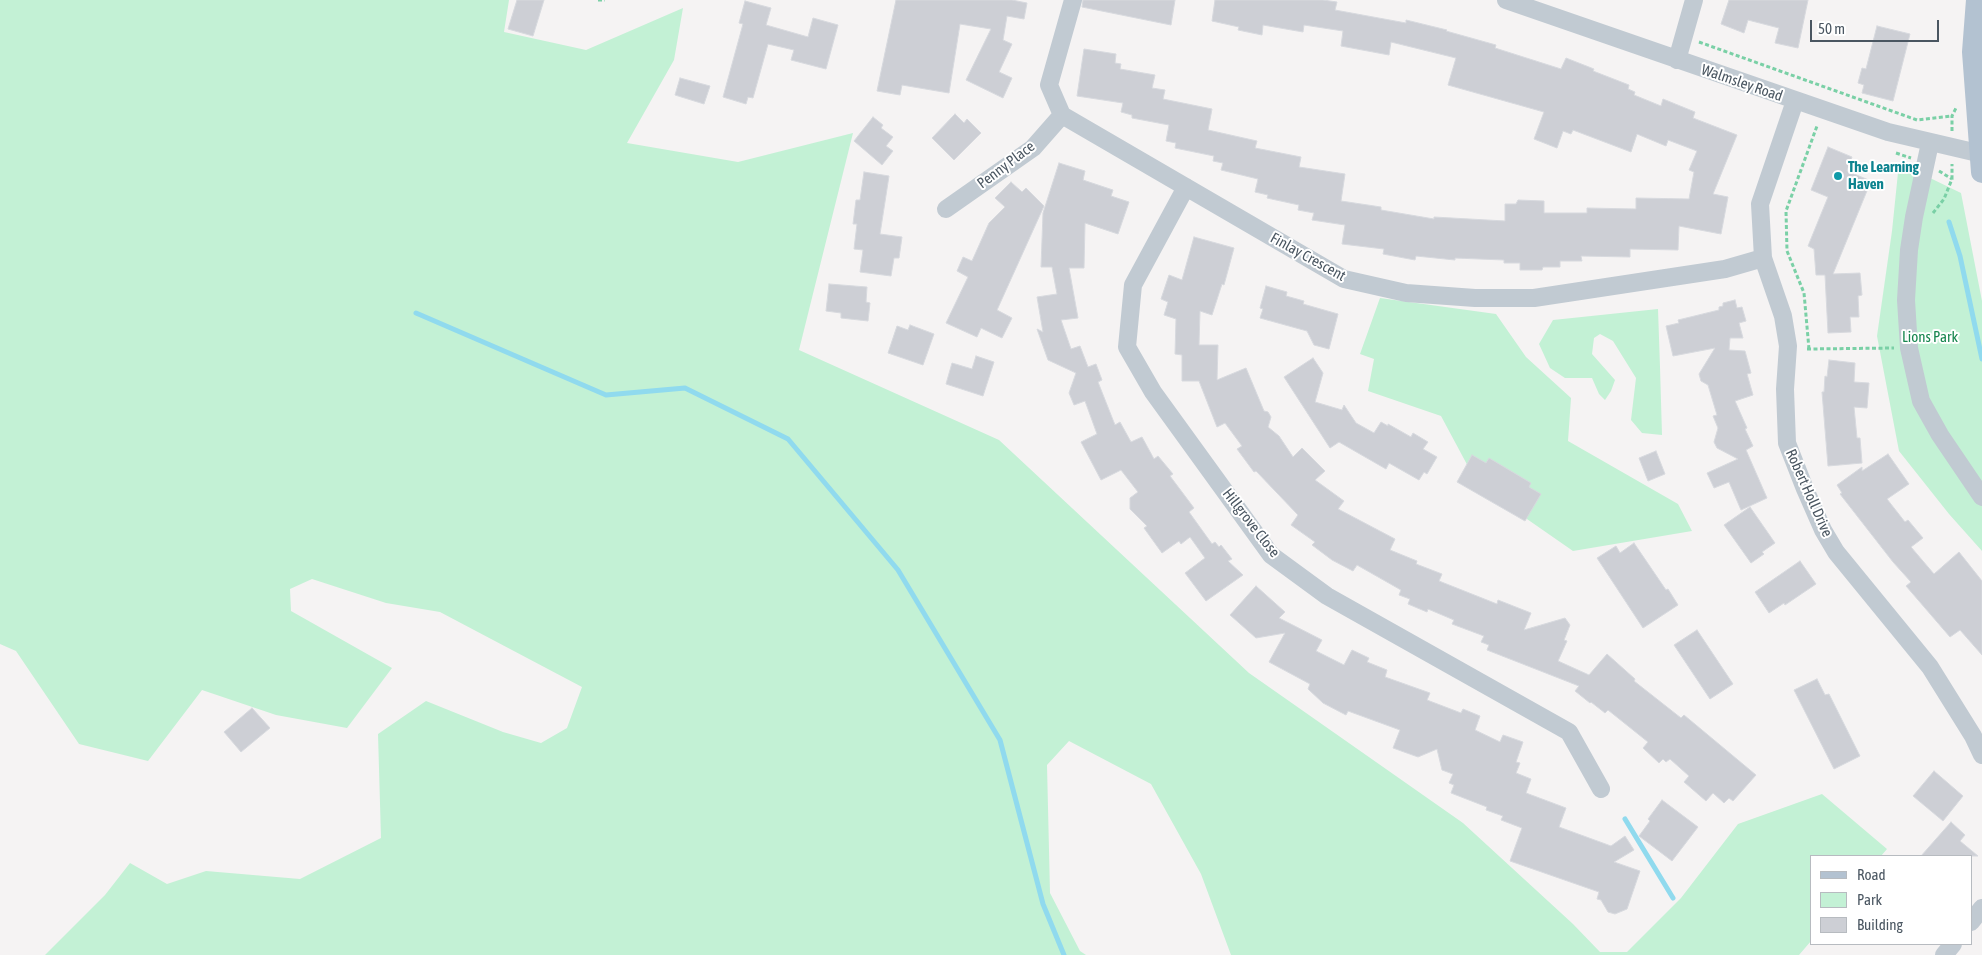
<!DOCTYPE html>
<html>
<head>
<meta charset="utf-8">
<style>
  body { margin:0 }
  #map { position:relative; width:1982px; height:955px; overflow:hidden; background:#f5f3f3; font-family:"Asap Condensed",sans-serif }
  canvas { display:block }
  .legend { position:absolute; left:1810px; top:855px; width:162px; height:90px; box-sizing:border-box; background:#fff; border:1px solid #b7bbc0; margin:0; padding:6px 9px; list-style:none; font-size:15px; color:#4a5661 }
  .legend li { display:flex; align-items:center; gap:10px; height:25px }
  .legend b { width:25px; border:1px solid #b7bbc0 }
  .scale { position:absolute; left:1810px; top:20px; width:129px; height:22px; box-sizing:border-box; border:2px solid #4a5661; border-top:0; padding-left:6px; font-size:15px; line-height:18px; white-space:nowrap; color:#4a5661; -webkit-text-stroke:4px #fff; paint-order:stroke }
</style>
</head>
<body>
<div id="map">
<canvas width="1982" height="955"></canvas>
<ul class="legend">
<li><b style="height:6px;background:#b3c2d1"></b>Road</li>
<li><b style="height:14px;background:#c3f1d5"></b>Park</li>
<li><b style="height:14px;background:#cdcfd5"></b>Building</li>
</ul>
<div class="scale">50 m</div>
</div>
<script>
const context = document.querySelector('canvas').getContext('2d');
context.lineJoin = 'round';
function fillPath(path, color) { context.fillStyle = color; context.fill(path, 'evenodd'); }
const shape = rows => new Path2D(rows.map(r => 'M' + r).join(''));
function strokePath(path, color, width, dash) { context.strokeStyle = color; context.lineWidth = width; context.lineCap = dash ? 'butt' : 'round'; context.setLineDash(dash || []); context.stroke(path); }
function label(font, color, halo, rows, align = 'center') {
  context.font = font + ' "Asap Condensed",sans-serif'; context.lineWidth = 4; context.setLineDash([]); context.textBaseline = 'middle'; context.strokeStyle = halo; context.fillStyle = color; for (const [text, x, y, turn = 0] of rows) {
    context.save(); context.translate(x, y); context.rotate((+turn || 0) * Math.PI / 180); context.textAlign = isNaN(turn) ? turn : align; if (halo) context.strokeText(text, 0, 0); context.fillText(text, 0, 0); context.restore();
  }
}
const green = shape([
  [0,0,509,0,504,32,586,50,683,8,674,60,627,143,738,162,853,133,799,350,999,440,1249,673,1463,823,1573,924,1600,952,1627,952,1681,898,1738,824,1822,794,1887,849,1881,856,1811,856,1811,941,1799,955,1231,955,1201,874,1151,784,1069,741,1047,765,1050,893,1080,951,1086,955,45,955,105,895,130,863,167,884,206,871,300,879,381,838,378,734,426,701,503,732,541,743,567,728,582,687,440,612,386,603,312,579,290,589,291,611,392,668,347,728,276,715,202,690,148,761,79,744,16,651,0,644],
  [1899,163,1961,193,1982,301,1982,551,1949,514,1899,451,1877,336,1892,231],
  [1380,298,1496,314,1526,357,1571,398,1568,441,1678,504,1692,531,1573,551,1478,485,1441,416,1368,391,1374,359,1360,354],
  [1658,309,1660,367,1662,435,1642,433,1631,420,1636,378,1613,341,1600,334,1594,338,1592,354,1615,380,1611,391,1605,400,1599,394,1592,378,1565,378,1550,368,1539,344,1553,320]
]);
const stream = shape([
  [1949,222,1960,256,1982,359],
  [416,313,606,395,685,388,788,439,898,570,1000,740,1043,904,1064,955],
  [1625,819,1673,898]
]);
const building = shape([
  [517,0,544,0,533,36,508,29,517,0],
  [896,0,1012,0,1027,3,1024,19,1007,16,1003,40,1012,44,999,72,1012,78,1003,98,966,80,991,29,960,24,949,93,902,85,900,95,877,91,896,0],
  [1083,0,1175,0,1171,25,1082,7,1083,0],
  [1215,0,1323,0,1337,2,1335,10,1406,23,1406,20,1447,30,1446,31,1496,45,1495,48,1561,69,1566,58,1594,69,1593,71,1629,85,1628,89,1635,92,1634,95,1661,106,1663,99,1695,112,1693,118,1737,135,1713,194,1728,197,1721,234,1679,226,1678,250,1630,249,1630,257,1581,256,1582,261,1560,261,1560,267,1543,267,1542,270,1520,270,1520,263,1504,263,1504,260,1455,258,1455,260,1416,256,1415,260,1383,254,1384,249,1342,244,1345,225,1312,220,1314,213,1298,210,1299,205,1267,198,1268,195,1255,192,1258,179,1221,170,1223,163,1213,161,1214,156,1175,148,1176,143,1166,141,1169,125,1132,118,1132,115,1121,112,1123,103,1077,96,1084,49,1116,54,1115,63,1121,64,1120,69,1155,75,1152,88,1165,90,1163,99,1212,109,1208,130,1257,141,1255,148,1301,157,1299,167,1345,174,1341,201,1381,207,1381,210,1434,219,1434,217,1505,221,1505,204,1516,204,1518,200,1544,201,1544,213,1587,213,1587,208,1636,209,1636,198,1689,199,1694,172,1689,170,1697,151,1668,140,1666,146,1637,134,1631,152,1573,130,1571,134,1563,131,1557,148,1534,139,1544,112,1448,85,1456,58,1391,42,1389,55,1341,46,1343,31,1304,25,1303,32,1263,25,1262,35,1238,30,1239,27,1212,21,1215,0],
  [1729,0,1808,0,1798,48,1775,43,1779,28,1748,20,1744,33,1721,24,1729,0],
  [745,1,771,8,766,25,808,37,813,18,838,25,826,69,791,60,794,50,768,44,753,98,748,97,746,104,723,97,743,24,739,23,745,1],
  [1877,26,1910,34,1893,101,1862,93,1864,85,1858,83,1862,68,1866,69,1877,26],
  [680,78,710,86,704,104,675,95,680,78],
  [955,114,964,123,967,119,981,133,954,160,932,138,955,114],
  [873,117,883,125,881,128,893,137,886,146,893,151,882,165,854,141,873,117],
  [1828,147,1852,157,1847,171,1871,181,1833,274,1860,273,1862,295,1858,296,1859,317,1850,317,1851,332,1828,333,1825,275,1816,275,1814,249,1808,246,1828,197,1811,190,1828,147],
  [1059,163,1085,171,1083,180,1113,190,1111,196,1129,202,1118,234,1085,223,1084,268,1069,268,1078,318,1061,320,1071,349,1080,346,1088,367,1096,364,1102,380,1098,382,1115,425,1120,422,1131,442,1142,437,1154,459,1158,456,1173,474,1170,476,1194,508,1189,512,1212,544,1215,542,1219,547,1221,545,1232,559,1228,561,1243,575,1206,601,1185,573,1205,558,1190,537,1181,544,1179,541,1162,553,1144,528,1147,526,1130,509,1130,498,1138,492,1121,470,1101,480,1081,442,1097,434,1085,401,1074,405,1069,393,1076,373,1048,360,1037,329,1043,332,1037,297,1057,294,1052,267,1041,267,1043,213,1059,163],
  [864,172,889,176,880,234,902,237,899,258,894,258,891,276,860,272,863,250,854,249,857,224,853,224,856,200,860,200,864,172],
  [1011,182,1022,192,1026,188,1044,206,997,310,1012,318,1002,338,981,328,977,337,946,323,968,277,957,271,963,257,972,261,989,223,1005,207,995,198,1011,182],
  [1194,237,1234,248,1224,285,1222,284,1212,315,1200,311,1199,345,1218,345,1217,380,1246,368,1264,411,1268,412,1271,417,1268,427,1279,436,1293,457,1302,448,1325,471,1315,480,1344,501,1338,509,1395,539,1390,550,1417,561,1416,564,1442,574,1439,581,1497,604,1498,600,1531,613,1524,630,1565,618,1570,625,1564,640,1567,641,1558,661,1589,675,1607,654,1635,679,1634,681,1681,718,1684,715,1756,775,1733,801,1729,798,1724,803,1713,793,1706,801,1684,782,1689,776,1670,759,1666,762,1663,759,1659,763,1643,748,1648,742,1608,710,1605,713,1591,702,1590,703,1575,691,1579,686,1487,650,1489,645,1481,642,1484,636,1452,624,1454,620,1428,609,1427,612,1408,604,1410,599,1399,595,1401,590,1357,565,1353,571,1332,560,1312,545,1315,542,1291,525,1298,515,1256,471,1254,472,1237,449,1242,446,1225,423,1217,427,1199,381,1182,381,1182,355,1175,354,1176,319,1164,315,1168,302,1161,299,1169,275,1182,280,1194,237],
  [829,284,867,287,866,302,870,303,868,321,841,318,841,313,826,311,829,284],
  [1266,286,1287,292,1286,296,1304,301,1303,304,1338,314,1329,349,1314,345,1307,331,1260,318,1263,309,1260,308,1266,286],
  [1735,300,1737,308,1742,307,1746,321,1739,323,1743,338,1730,338,1729,350,1745,351,1751,373,1747,374,1753,395,1735,401,1747,428,1745,429,1753,446,1746,450,1767,498,1741,510,1729,482,1714,488,1707,473,1738,459,1717,448,1714,442,1718,428,1713,416,1717,415,1708,385,1701,381,1699,374,1715,348,1673,356,1666,326,1679,323,1678,320,1719,310,1719,307,1723,306,1723,303,1735,300],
  [910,325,934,334,923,365,888,353,897,326,908,330,910,325],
  [976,356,994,362,983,396,946,384,952,363,972,369,976,356],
  [1313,358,1323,373,1315,402,1342,410,1344,405,1356,423,1374,433,1381,422,1388,426,1388,424,1411,437,1413,433,1428,442,1423,449,1437,457,1427,474,1424,472,1419,480,1389,463,1386,469,1339,442,1330,448,1284,377,1313,358],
  [1829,360,1855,363,1854,382,1869,383,1867,408,1854,407,1857,438,1860,438,1862,463,1828,466,1822,392,1824,392,1825,376,1827,377,1829,360],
  [1656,451,1665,474,1648,481,1639,458,1656,451],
  [1888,454,1909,484,1887,499,1905,522,1908,520,1923,538,1911,547,1934,574,1959,552,1982,581,1982,655,1960,630,1950,637,1906,586,1911,582,1893,562,1840,494,1842,493,1837,485,1862,467,1862,471,1888,454],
  [1472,455,1486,463,1489,458,1531,483,1529,487,1541,494,1525,521,1457,482,1472,455],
  [1750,507,1775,543,1762,552,1764,554,1751,563,1724,525,1750,507],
  [1634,543,1666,590,1668,589,1678,605,1643,628,1597,558,1616,546,1620,553,1634,543],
  [1800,561,1816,584,1785,605,1784,603,1769,613,1755,592,1800,561],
  [1256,586,1285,612,1279,618,1322,640,1316,651,1344,665,1352,650,1369,658,1367,662,1387,670,1385,677,1430,693,1427,700,1461,713,1463,709,1480,716,1475,730,1500,742,1503,735,1523,742,1516,762,1520,763,1516,773,1531,779,1526,793,1566,808,1559,827,1611,846,1625,836,1634,850,1614,862,1640,871,1627,909,1615,914,1608,912,1601,900,1597,899,1599,892,1510,861,1522,828,1501,820,1503,816,1486,810,1487,807,1451,793,1454,785,1449,783,1453,774,1442,770,1437,749,1418,757,1393,748,1400,730,1348,711,1346,715,1323,703,1308,689,1310,684,1269,662,1285,633,1256,638,1230,615,1256,586],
  [1697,630,1733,684,1710,699,1674,645,1697,630],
  [1817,679,1825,695,1829,694,1860,756,1834,769,1794,690,1817,679],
  [252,708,270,728,241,752,224,732,252,708],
  [1934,771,1963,796,1943,821,1913,796,1934,771],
  [1662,800,1698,827,1672,861,1639,836,1650,821,1648,819,1662,800],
  [1951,822,1965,835,1960,841,1978,856,1921,856,1951,822]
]);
const path = shape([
  [598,0,605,0],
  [1699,42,1917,120,1952,116],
  [1952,131,1952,116,1956,108],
  [1896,153,1911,158],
  [1939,171,1952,179],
  [1933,213,1944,199,1952,179,1952,164],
  [1807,349,1894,348],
  [1809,349,1804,293,1787,251,1786,211,1817,126,1819,126]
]);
const minor = shape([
  [1073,0,1049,85,1062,115,1344,279,1406,293,1475,298,1534,298,1725,269,1763,258],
  [1506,0,1888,132,1982,154],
  [1677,60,1694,0],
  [1795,101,1760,204,1763,258,1783,316,1788,346,1785,389,1787,443,1805,489,1823,530,1836,552,1930,667,1973,736,1982,755],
  [1930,143,1914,217,1909,250,1906,300,1909,348,1921,401,1940,435,1982,497],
  [1186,187,1133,285,1127,347,1153,392,1271,555,1327,596,1569,732,1601,789],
  [946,209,1033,148,1062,115],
  [1971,922,1982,908],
  [1944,955,1953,944]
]);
const major = shape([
  [1977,0,1973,52,1982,172]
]);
const markers = [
  [1838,176,5,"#0f9aa8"]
];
const streetNames = [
  ["Walmsley Road",1742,83,19],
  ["Penny Place",1006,165,-37],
  ["Finlay Crescent",1308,257,29],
  ["Robert Holl Drive",1809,493,66],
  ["Hillgrove Close",1251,523,52]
];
const cultureNames = [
  ["The Learning",1848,167],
  ["Haven",1848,184]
];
const parkNames = [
  ["Lions Park",1930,337]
];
fillPath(green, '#c3f1d5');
strokePath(stream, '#90daee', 5);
fillPath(building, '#cdcfd5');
strokePath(building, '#d7d9de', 1);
strokePath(path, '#7ad0a6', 3, [4, 2.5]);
strokePath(minor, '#c1cad2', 18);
strokePath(major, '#b3c2d1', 22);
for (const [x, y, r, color] of markers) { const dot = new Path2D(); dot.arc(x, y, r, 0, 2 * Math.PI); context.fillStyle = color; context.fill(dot); strokePath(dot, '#fff', 2); }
label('15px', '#4a5661', '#fff', streetNames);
label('bold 15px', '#0d838f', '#fff', cultureNames, 'left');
label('15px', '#17864f', '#fff', parkNames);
</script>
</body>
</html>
